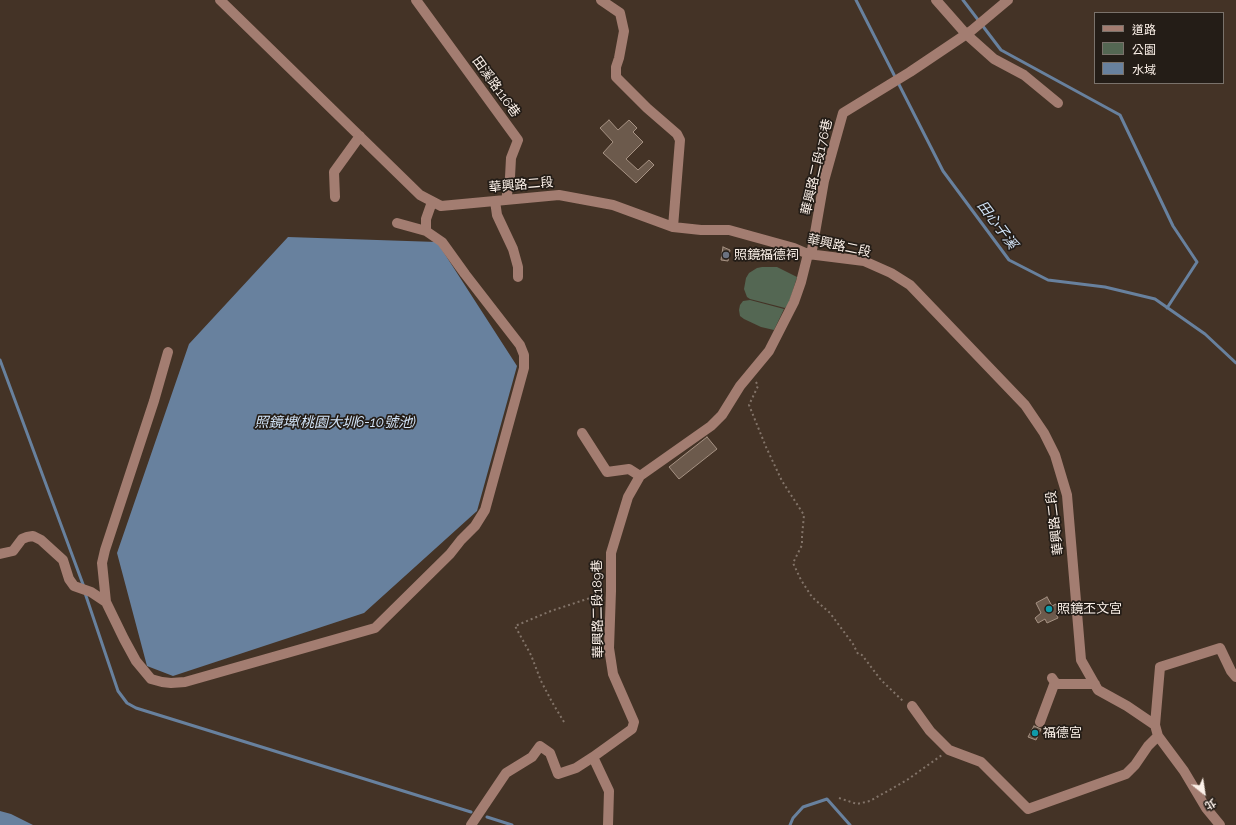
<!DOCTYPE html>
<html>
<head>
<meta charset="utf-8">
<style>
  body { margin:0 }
  #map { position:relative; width:1236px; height:825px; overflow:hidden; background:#443326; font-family:Raleway,"Noto Sans TC",sans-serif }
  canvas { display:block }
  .legend { position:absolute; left:1094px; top:12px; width:130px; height:72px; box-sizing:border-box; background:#241d17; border:1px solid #7a726b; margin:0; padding:5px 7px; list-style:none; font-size:12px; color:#fcf1e9 }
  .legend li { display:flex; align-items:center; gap:8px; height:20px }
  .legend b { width:20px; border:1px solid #7a726b }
  .north { position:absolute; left:1184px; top:773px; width:40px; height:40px; -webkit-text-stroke:3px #241d17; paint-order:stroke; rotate:150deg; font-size:11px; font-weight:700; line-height:16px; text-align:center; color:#fcf1e9 }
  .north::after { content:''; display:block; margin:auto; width:14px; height:18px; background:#fcf1e9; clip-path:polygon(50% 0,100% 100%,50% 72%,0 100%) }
</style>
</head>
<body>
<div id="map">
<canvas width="1236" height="825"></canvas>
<ul class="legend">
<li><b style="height:5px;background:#a37d71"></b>道路</li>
<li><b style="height:11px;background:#546753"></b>公園</li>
<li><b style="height:11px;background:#68819e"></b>水域</li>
</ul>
<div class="north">北</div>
</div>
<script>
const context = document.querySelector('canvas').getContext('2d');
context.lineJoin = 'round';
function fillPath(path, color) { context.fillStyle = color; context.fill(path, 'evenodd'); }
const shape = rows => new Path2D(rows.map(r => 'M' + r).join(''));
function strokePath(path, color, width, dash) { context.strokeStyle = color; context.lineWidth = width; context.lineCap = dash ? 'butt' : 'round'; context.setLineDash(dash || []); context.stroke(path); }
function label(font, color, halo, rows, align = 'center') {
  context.font = font + ' Raleway,"Noto Sans TC",sans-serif'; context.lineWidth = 3.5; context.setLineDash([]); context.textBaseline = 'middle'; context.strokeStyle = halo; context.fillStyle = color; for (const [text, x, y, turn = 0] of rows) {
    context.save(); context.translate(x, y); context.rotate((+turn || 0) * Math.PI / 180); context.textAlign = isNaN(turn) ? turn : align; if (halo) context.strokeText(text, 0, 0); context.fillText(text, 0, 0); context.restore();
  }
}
const green = shape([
  [762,267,777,267,797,277,789,303,785,308,750,299,747,297,744,289,746,278,749,273,757,268],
  [750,300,784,309,774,330,761,327,744,319,740,316,739,310,740,305,743,301]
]);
const water = shape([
  [288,237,437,242,517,366,477,511,364,613,173,676,147,666,117,553,189,344],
  [0,811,11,814,33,825,0,825]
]);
const stream = shape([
  [856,0,943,171,1009,260,1048,280,1105,287,1155,299,1205,334,1236,363],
  [963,0,1001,50,1120,115,1173,226,1197,262,1167,308],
  [0,360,84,587],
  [85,593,118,691,127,703,136,708,471,812],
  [487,817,512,825],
  [790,825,793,818,803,807,827,799,850,825]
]);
const building = shape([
  [609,120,618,130,629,120,637,128,633,132,643,142,626,159,638,170,649,160,654,165,636,183,603,153,613,142,600,128,609,120],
  [723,247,730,250,728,261,721,260,723,247],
  [707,437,717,449,679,479,669,467,707,437],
  [1047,597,1052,606,1056,604,1060,611,1056,614,1058,618,1047,623,1045,619,1038,623,1035,618,1041,613,1036,603,1047,597],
  [1034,726,1041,729,1036,740,1028,737,1034,726]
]);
const path = shape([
  [756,382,758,386,749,405,766,447,782,481,804,515,802,536,802,545,793,563,801,580,812,597,830,613,853,644,858,654,862,655,881,680,904,702],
  [564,722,552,702,541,681,531,655,515,626,551,611,602,594],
  [839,798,857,804,870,801,907,780,942,755]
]);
const minor = shape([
  [220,0,420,195,441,206,559,195,613,205,673,227,701,230,729,230,794,248,808,254,864,261,891,273,910,285,1025,405,1044,433,1055,455,1067,495,1081,660,1098,690,1127,706,1155,725,1158,736,1184,771,1206,808,1220,825],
  [416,0,518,140,511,158,510,177,506,200],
  [601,0,620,13,624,31,619,58,616,67,616,77,647,108,677,134,680,140,673,227],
  [936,0,966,34,994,59,1024,75,1058,103],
  [335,197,334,172,360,136],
  [495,201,497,215,513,249,518,267,518,277],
  [426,231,426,219,432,202],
  [582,433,607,472,629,469,640,476],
  [0,554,13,551,22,539,27,537,33,536,41,540,63,560,69,579,74,586,91,592,106,602,124,639,136,661,151,679,162,682,171,683,185,682,375,628,450,554,461,540,475,526,485,510,524,368,524,355,520,345,465,274,442,242,426,231,397,223],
  [106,602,102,563,105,550,154,401,168,352],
  [1052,678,1056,684,1095,684],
  [912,706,930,731,949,750,981,762,1028,809,1126,774,1135,765,1148,746,1158,736],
  [1040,722,1055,682],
  [1155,725,1160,667,1220,648,1231,671,1236,677],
  [593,757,609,791,608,825],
  [471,825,506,773,532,757,540,746,550,753,558,774,576,768,593,757,632,729,634,722,613,674,609,648,611,591,611,553,628,497,640,476,711,426,722,415,740,386,769,351,794,302,801,282,808,254,812,250,824,181,843,113,910,72,971,31,1008,0]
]);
const markers = [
  [726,255,4,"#6b7280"],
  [1049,609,4,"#0f9aa8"],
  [1035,733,4,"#0f9aa8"]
];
const streetNames = [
  ["田溪路116巷",496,87,54],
  ["華興路二段176巷",817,167,-77],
  ["華興路二段",521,185,-5],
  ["華興路二段",839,246,12],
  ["華興路二段",1055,523,-97],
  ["華興路二段189巷",598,609,-91]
];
const poiNames = [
  ["照鏡福德祠",734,255],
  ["照鏡丕文宮",1057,609],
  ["福德宮",1043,733]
];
const waterNames = [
  ["田心子溪",997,225,53],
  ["照鏡埤(桃園大圳6-10號池)",335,423]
];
fillPath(green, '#546753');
fillPath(water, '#68819e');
strokePath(stream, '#68819e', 3);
fillPath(building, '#6c5a4c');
strokePath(building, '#a69283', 1);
strokePath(path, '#837469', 2, [2, 3]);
strokePath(minor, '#a37d71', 10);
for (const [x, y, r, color] of markers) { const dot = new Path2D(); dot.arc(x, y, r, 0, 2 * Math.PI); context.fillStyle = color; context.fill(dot); strokePath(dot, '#241d17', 1.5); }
label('13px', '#fcf1e9', '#241d17', streetNames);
label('13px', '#fcf1e9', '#241d17', poiNames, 'left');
label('italic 14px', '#d3e5f9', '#241d17', waterNames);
</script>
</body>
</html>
